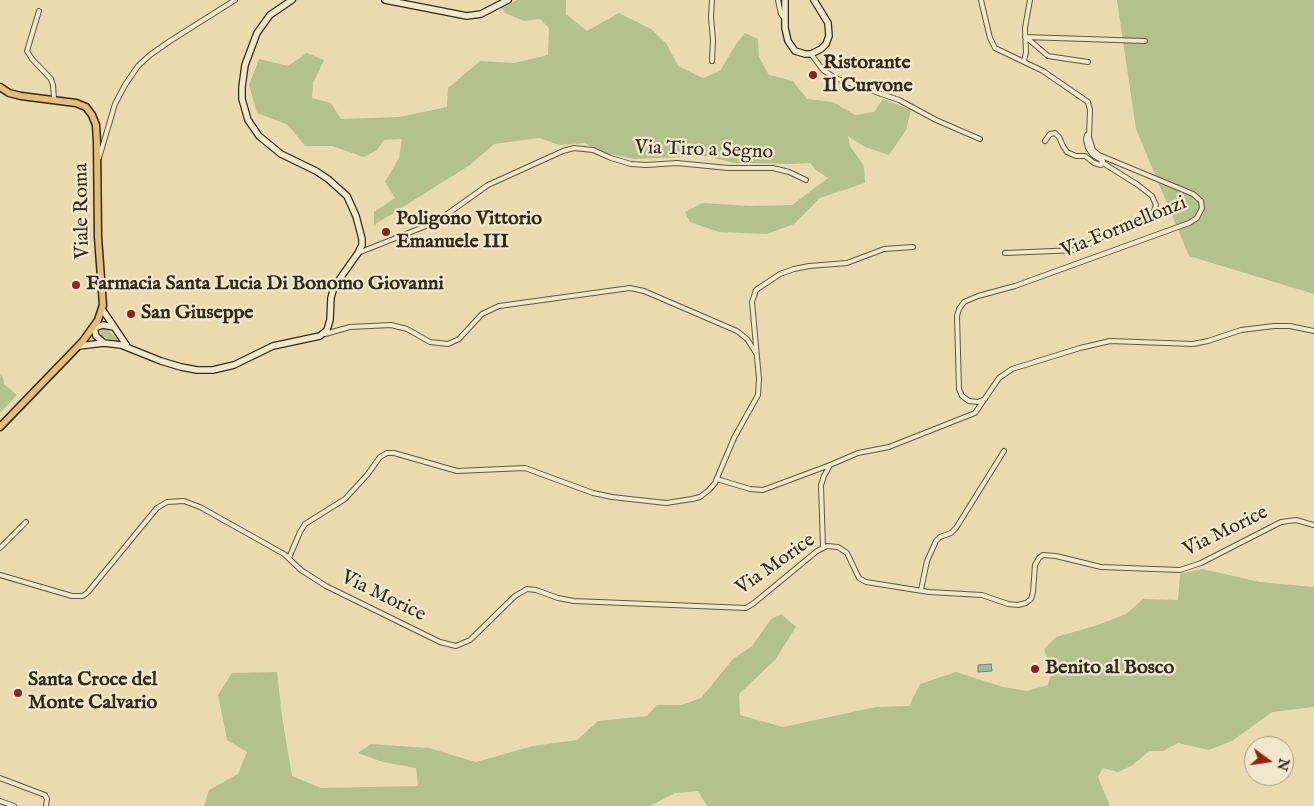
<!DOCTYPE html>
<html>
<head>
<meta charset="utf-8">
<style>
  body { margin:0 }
  #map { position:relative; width:1314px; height:806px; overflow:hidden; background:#eadbaf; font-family:"IM FELL English",serif }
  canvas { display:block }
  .north { position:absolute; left:1244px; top:736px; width:50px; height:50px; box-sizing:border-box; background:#f1e8cb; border:1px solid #a59b85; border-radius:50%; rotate:104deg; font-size:14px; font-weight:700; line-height:20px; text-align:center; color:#33281c }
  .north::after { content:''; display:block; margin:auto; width:18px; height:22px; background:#8f2418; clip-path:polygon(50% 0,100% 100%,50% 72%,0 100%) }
</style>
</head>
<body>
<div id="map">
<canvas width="1314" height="806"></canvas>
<div class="north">N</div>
</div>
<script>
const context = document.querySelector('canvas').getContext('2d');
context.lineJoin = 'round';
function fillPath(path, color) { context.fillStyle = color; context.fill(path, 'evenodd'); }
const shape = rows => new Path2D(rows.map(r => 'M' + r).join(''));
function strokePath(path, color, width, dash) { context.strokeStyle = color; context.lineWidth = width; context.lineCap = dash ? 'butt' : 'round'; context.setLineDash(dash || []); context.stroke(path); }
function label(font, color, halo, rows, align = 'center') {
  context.font = font + ' "IM FELL English",serif'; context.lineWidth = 4.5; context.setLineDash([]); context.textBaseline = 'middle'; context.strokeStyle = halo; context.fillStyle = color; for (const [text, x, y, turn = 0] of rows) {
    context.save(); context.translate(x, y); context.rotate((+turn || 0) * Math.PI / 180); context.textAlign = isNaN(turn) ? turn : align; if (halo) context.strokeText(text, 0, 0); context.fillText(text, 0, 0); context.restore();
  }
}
const green = shape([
  [517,0,566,0,566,14,587,31,619,13,651,29,666,43,678,66,703,78,720,71,736,44,745,33,758,39,759,57,769,75,793,81,807,99,833,102,855,115,874,112,883,99,911,110,906,130,889,155,865,147,848,136,850,146,864,166,865,183,820,198,794,224,767,234,719,232,690,222,685,212,702,203,751,206,792,205,828,178,816,170,810,163,793,164,734,163,706,156,634,159,606,153,584,143,559,145,539,138,494,144,470,165,374,225,374,212,395,198,385,182,399,158,402,139,384,140,377,150,364,157,332,146,305,146,288,125,257,113,249,85,259,59,288,66,307,53,324,60,313,83,312,98,331,103,341,119,399,117,447,107,448,88,480,61,514,63,548,55,549,28,540,19,524,21,505,13,502,8],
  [1117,0,1314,0,1314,294,1189,256,1136,129],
  [103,328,106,328,120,342,101,336,100,331],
  [0,375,3,377,4,384,17,395,0,413],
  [1202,569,1260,582,1314,587,1314,707,1272,712,1232,741,1209,750,1178,743,1163,751,1149,751,1133,765,1118,772,1103,768,1098,777,1110,806,707,806,698,791,675,793,650,806,204,806,209,790,238,774,247,752,227,740,218,695,232,673,277,672,282,716,292,776,321,788,418,786,416,768,383,762,358,753,371,744,429,748,476,762,533,746,577,740,598,721,647,716,657,705,682,705,701,698,733,659,752,646,771,619,781,614,796,627,775,660,739,694,740,715,783,727,876,707,909,706,920,684,956,672,1003,687,1027,691,1048,685,1052,671,1044,649,1056,637,1098,625,1126,614,1143,599,1178,600,1180,574]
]);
const water = shape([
  [991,664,992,671,978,672,978,665,991,664]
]);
const minor = shape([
  [712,0,711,17,713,40,712,61],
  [778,0,781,14,785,19],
  [981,0,990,38,995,48,1043,71,1088,102,1090,110,1089,137,1093,150,1099,155,1193,194,1201,201,1202,208,1197,218,1189,223,1015,286,978,296,964,302,959,309,957,316,959,389,962,396,969,401,978,402,985,399],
  [39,11,27,51,32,59,51,79,53,85,54,99],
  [1025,37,1145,41],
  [1027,38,1048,56,1088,62],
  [811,54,823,70,835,78,899,100,936,120,980,139],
  [1024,61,1026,52,1025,28,1030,0],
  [1045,141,1050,134,1055,133,1059,137,1063,146,1067,152,1076,156,1085,156,1094,163,1101,165,1103,161,1093,155,1088,148,1086,140,1087,135],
  [99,158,115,104,125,85,138,66,150,55,170,41,235,0],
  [358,253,436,222,488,185,563,151,574,148,593,150,611,158,631,164,646,165,677,163,728,168,773,168,789,172,806,180],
  [1005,253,1078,250,1119,228,1153,214,1156,205,1152,196,1138,185,1103,163],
  [325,334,350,327,391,325,407,329,430,342,448,344,459,339,482,314,499,306,630,288,644,291,737,331,747,339,756,353],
  [717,479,750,489,763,490,830,465],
  [823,547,821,485,824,476,830,465,858,453,889,447,975,413,999,378,1012,369,1080,348,1110,341,1193,344,1208,341,1241,330,1274,326,1290,326,1314,331],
  [0,548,26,522],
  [289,558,300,532,305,524,345,499,367,475,380,457,387,453,394,453,457,471,525,468,593,493,612,497,666,503,692,499,700,497,709,490,715,483,734,438,758,395,759,379,752,302,756,290,780,274,794,269,809,266,847,263,884,249,913,247],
  [0,575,72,596,83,596,88,592,157,508,167,502,184,501,200,507,284,554,301,570,326,586,440,642,456,646,470,640,515,596,527,589,536,590,558,598,574,601,746,608,754,603,817,551,827,546,838,547,847,553,859,578,866,582,929,592,982,595,1008,604,1018,605,1026,603,1031,599,1033,592,1035,565,1039,558,1043,555,1056,556,1101,567,1180,570,1201,563,1281,522,1296,520,1314,525],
  [921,590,927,561,936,541,940,537,951,533,956,528,1004,451],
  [0,778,45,795,47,799,46,806],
  [0,801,14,806]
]);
const secondary = shape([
  [385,0,467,16,481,14,508,0],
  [785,0,785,28,788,41,795,51,805,54,811,54,821,49,826,44,829,36,828,23,814,0],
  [102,309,127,346],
  [104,343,96,336,94,328,103,325,114,327],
  [79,346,104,343,121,345,161,361,181,367,197,370,213,370,234,365,273,346,320,336,327,330,330,320,331,298,334,287,358,253,362,245,362,239,356,216,347,196,328,179,316,171,281,154,259,136,248,120,242,99,242,87,245,65,257,33,270,15,292,0]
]);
const primary = shape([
  [0,87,9,93,21,96,76,103,86,107,92,115,96,125,97,142,98,237,103,305,98,320,83,341,0,427]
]);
const markers = [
  [813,75,5,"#8f2418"],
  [386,232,5,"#8f2418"],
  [76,285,5,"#8f2418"],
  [131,314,5,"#8f2418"],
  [1035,669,5,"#8f2418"],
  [18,693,5,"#8f2418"]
];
const poiNames = [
  ["Ristorante",823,64],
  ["Il Curvone",823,87],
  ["Poligono Vittorio",396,220],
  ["Emanuele III",396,243],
  ["Farmacia Santa Lucia Di Bonomo Giovanni",86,285],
  ["San Giuseppe",141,314],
  ["Benito al Bosco",1045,669],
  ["Santa Croce del",28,681],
  ["Monte Calvario",28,704]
];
const streetNames = [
  ["Via Tiro a Segno",704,151,2],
  ["Viale Roma",83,211,-91],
  ["Via Formellonzi",1124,228,-22],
  ["Via Morice",1226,532,-26],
  ["Via Morice",776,565,-35],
  ["Via Morice",383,597,26]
];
fillPath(green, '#b3c18d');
fillPath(water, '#98bbad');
strokePath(water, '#708073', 1);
strokePath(minor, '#615541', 6);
strokePath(secondary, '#33281c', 8);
strokePath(primary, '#33281c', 9);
strokePath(minor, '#f1e8cb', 4);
strokePath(secondary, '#f1e8cb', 5.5);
strokePath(primary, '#e5be78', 6);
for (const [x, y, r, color] of markers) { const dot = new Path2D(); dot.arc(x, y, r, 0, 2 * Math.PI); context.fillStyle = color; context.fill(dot); strokePath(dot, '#f1e8cb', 2); }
label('bold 20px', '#33281c', '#f1e8cb', poiNames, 'left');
label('20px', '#33281c', '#f1e8cb', streetNames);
</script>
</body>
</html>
